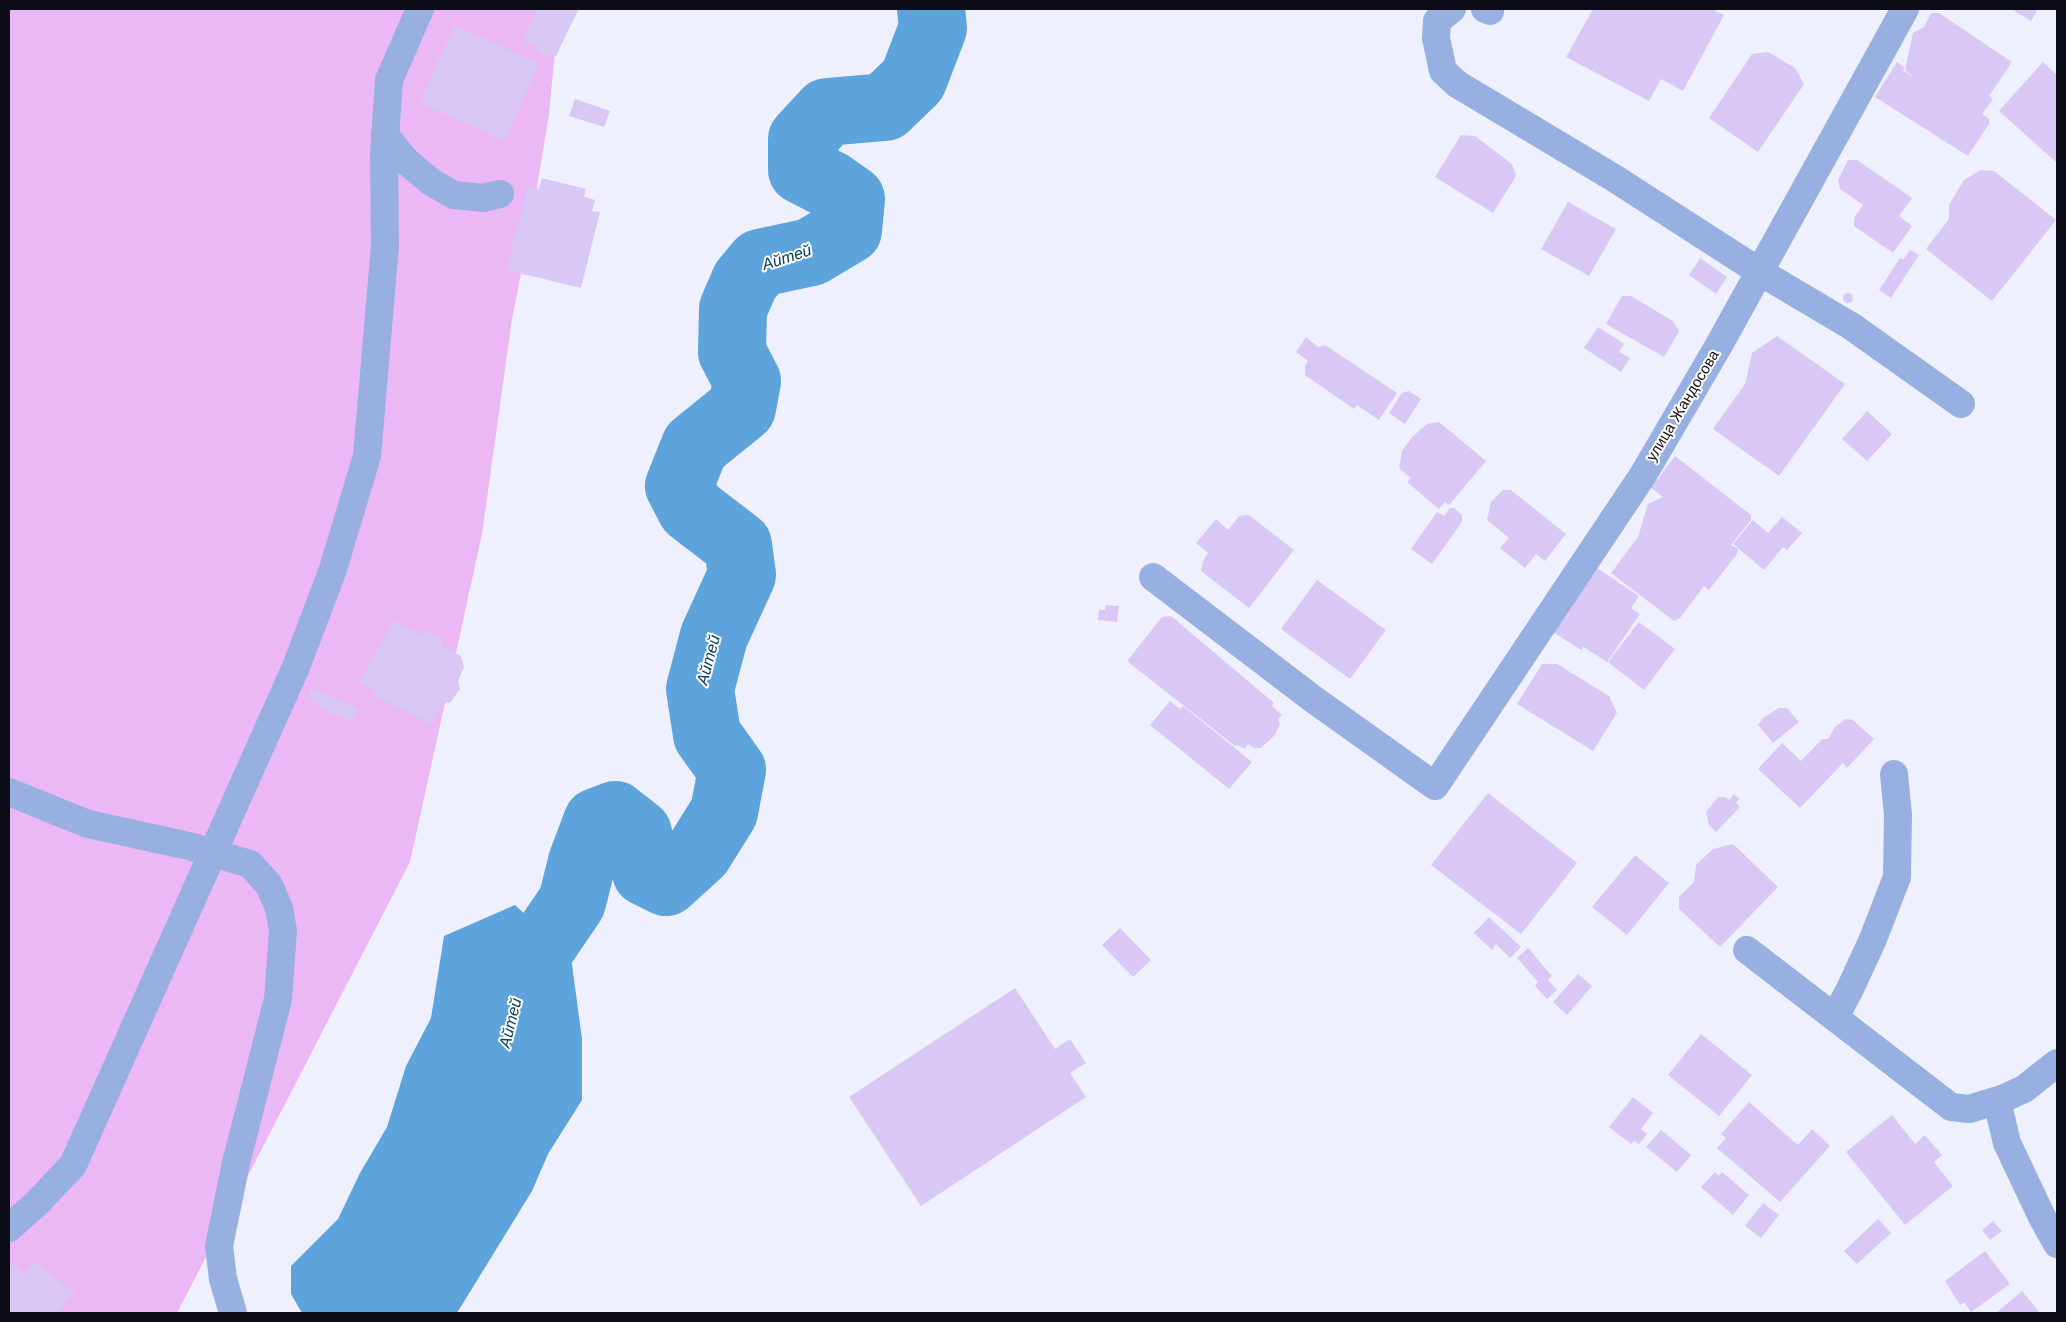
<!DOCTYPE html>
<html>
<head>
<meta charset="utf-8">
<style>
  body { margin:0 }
  #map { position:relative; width:2066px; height:1322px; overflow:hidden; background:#eff0fe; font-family:"Work Sans",sans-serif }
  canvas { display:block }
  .frame { position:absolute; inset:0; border:10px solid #0c0c17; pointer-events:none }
</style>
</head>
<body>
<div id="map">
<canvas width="2066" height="1322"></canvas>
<div class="frame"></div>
</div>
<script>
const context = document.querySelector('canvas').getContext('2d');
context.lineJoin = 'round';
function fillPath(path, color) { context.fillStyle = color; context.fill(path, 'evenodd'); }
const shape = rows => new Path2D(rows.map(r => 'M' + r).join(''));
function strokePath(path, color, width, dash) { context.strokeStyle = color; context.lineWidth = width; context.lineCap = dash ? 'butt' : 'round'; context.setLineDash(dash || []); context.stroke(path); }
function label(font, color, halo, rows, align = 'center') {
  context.font = font + ' "Work Sans",sans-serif'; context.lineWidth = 4; context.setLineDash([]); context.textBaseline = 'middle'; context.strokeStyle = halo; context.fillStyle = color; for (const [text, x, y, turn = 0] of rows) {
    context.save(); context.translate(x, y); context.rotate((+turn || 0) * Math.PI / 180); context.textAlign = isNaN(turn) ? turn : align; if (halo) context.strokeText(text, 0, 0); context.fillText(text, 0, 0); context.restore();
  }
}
const green = shape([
  [9,9,559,9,549,114,530,229,512,319,482,534,410,862,177,1313,9,1313]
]);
const water = shape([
  [515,905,571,957,582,1039,582,1100,548,1154,532,1191,457,1313,302,1313,291,1294,291,1266,338,1219,360,1173,387,1127,406,1066,431,1018,444,936]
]);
const river = shape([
  [512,1020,525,971,572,902,582,862,597,822,615,815,638,833,646,872,666,882,699,852,724,812,732,770,707,735,700,689,714,636,742,575,738,545,691,509,679,486,695,446,742,408,747,381,732,352,733,309,745,281,760,263,811,252,848,230,851,199,831,185,802,170,802,139,827,112,885,107,913,80,933,28,931,9]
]);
const building = shape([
  [537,9,578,10,556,56,550,53,548,58,536,52,538,47,523,40],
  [1593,9,1712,9,1724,15,1683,91,1661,79,1649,101,1566,57],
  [2011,9,2038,9,2031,21],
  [1931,13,1939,13,2012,62,1989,96,1993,99,1982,114,1989,119,1989,124,1968,156,1875,97,1897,62,1904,67,1903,75,1904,71,1915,78,1905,70,1913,33,1924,27],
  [454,25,539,63,505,141,420,103],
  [1768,52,1795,68,1804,84,1758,152,1709,118,1752,54],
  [2043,62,2057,75,2057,163,1999,111],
  [575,99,610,111,604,127,569,116],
  [1461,135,1475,136,1512,164,1516,176,1493,213,1435,177],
  [1848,160,1857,160,1912,198,1899,216,1912,226,1893,253,1854,226,1854,218,1863,205,1840,189,1838,180],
  [1981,170,1994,171,2056,220,1992,301,1926,249,1949,219,1949,205,1964,180],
  [542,178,586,189,584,197,595,200,592,211,600,212,581,288,506,270,528,186,539,189],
  [1568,202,1616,229,1589,276,1541,249],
  [1910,250,1919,255,1891,298,1879,290,1900,258,1903,260],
  [1700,258,1727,277,1716,294,1689,275],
  '1843 298a5 5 0 1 1 10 0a5 5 0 1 1-10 0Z',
  [1622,296,1631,296,1673,321,1679,331,1664,357,1606,324],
  [1598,327,1624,344,1619,352,1630,358,1621,372,1584,348],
  [1777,336,1845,384,1779,476,1713,429,1745,384,1752,353],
  [1306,337,1318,347,1325,345,1397,393,1379,420,1357,405,1354,409,1305,375,1305,366,1308,361,1296,352],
  [1409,391,1421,399,1405,424,1389,413,1402,393],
  [1867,411,1892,434,1867,461,1842,439],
  [1439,422,1486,461,1449,505,1445,502,1439,509,1407,482,1411,478,1399,468,1402,451,1413,436,1427,424],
  [1675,456,1751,515,1751,520,1731,545,1738,549,1737,554,1709,590,1704,586,1680,618,1674,621,1611,573,1638,537,1648,504,1663,497,1651,488],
  [1503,490,1511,490,1566,534,1545,561,1536,554,1525,568,1500,548,1509,538,1487,520,1491,502],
  [1450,508,1454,508,1462,515,1462,522,1432,564,1411,549,1437,512,1444,516],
  [1249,515,1294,550,1249,608,1201,571,1203,561,1208,553,1196,543,1216,519,1228,530,1239,516],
  [1782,517,1802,533,1787,550,1783,547,1764,570,1733,544,1753,520,1768,533],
  [1597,568,1639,596,1631,608,1640,614,1607,662,1584,647,1581,650,1553,632],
  [1317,580,1386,630,1350,679,1281,629],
  [1106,605,1119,606,1117,622,1098,620,1099,610,1105,610],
  [1171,616,1274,703,1272,706,1282,715,1278,719,1280,724,1275,735,1261,748,1254,748,1248,744,1245,749,1237,745,1235,746,1127,661,1162,617],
  [395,620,421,635,425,629,445,641,442,646,461,656,464,667,458,681,460,689,450,703,443,702,431,724,376,697,373,690,359,682],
  [1639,622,1675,649,1644,690,1608,662],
  [1542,664,1557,664,1609,696,1617,713,1593,751,1517,704],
  [311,688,358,708,352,722,321,709,309,698],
  [1170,701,1180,709,1183,706,1252,762,1229,789,1150,725],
  [1779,708,1787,708,1799,722,1773,743,1758,725,1763,718],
  [1846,719,1853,720,1874,739,1847,768,1843,763,1800,808,1758,769,1782,743,1801,761,1822,739,1828,739,1835,727],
  [1488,793,1577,863,1521,934,1431,865],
  [1734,794,1739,799,1736,803,1740,807,1716,832,1709,825,1706,812,1718,797,1726,797,1729,800],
  [1733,844,1778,887,1720,947,1679,909,1679,897,1694,882,1696,865,1713,849],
  [1635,855,1669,883,1627,935,1592,907],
  [1489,917,1521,947,1510,958,1496,944,1492,950,1474,933],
  [1120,928,1151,960,1133,977,1102,945],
  [1528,948,1552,976,1548,980,1557,990,1547,999,1535,986,1538,982,1517,958],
  [1578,974,1592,986,1567,1015,1553,1002],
  [1015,988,1055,1049,1070,1039,1086,1063,1070,1073,1086,1097,921,1206,849,1097],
  [1701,1034,1752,1075,1719,1116,1668,1075],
  [1633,1097,1653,1113,1641,1129,1647,1134,1639,1144,1634,1141,1631,1144,1609,1127],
  [1749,1102,1798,1145,1812,1129,1830,1146,1780,1202,1717,1148,1726,1138,1721,1134],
  [1892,1115,1915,1144,1925,1135,1942,1155,1934,1162,1953,1186,1905,1225,1846,1152],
  [1661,1130,1691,1155,1677,1172,1646,1147],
  [1715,1172,1719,1176,1722,1172,1749,1195,1733,1215,1701,1187],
  [1763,1203,1779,1215,1761,1238,1745,1226],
  [1878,1219,1891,1233,1857,1264,1844,1251],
  [1993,1221,2002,1231,1990,1240,1982,1230],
  [1985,1251,2010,1284,1971,1312,1964,1302,1960,1305,1945,1281],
  [9,1262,25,1274,34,1262,74,1292,58,1313,9,1313],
  [2022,1291,2040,1313,1996,1313]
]);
const street = shape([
  [1452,9,1437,21,1436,38,1443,71,1457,84,1614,178,1760,272,1851,326,1961,404],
  [1485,9,1490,11],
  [385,135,405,160,431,182,454,195,483,198,500,194],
  [1153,577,1313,699,1435,786,1643,475,1719,345,1905,9],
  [9,792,88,824,189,846,250,864,269,885,279,908,283,931,278,999,236,1163,219,1246,223,1279,233,1313],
  [1747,950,1951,1107,1969,1109,2002,1099,2024,1089,2057,1063],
  [1835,1017,1850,989,1873,939,1897,877,1898,815,1894,774],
  [1997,1101,2007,1143,2042,1217,2057,1244],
  [9,1228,37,1203,73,1165,296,667,333,569,367,456,385,245,384,154,389,80,420,9]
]);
const streetNames = [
  ["улица Жандосова",1683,406,-59]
];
const waterNames = [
  ["Айтей",787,258,-18],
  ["Айтей",709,660,-75],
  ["Айтей",511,1023,-76]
];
fillPath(green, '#ebb7f4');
fillPath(water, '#5ea4dc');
strokePath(river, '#5ea4dc', 68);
fillPath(building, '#d9c8f5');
strokePath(street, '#97b0e1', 28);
label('15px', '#0c0c17', '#fff', streetNames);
label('italic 16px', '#023c60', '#fff', waterNames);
</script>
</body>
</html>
